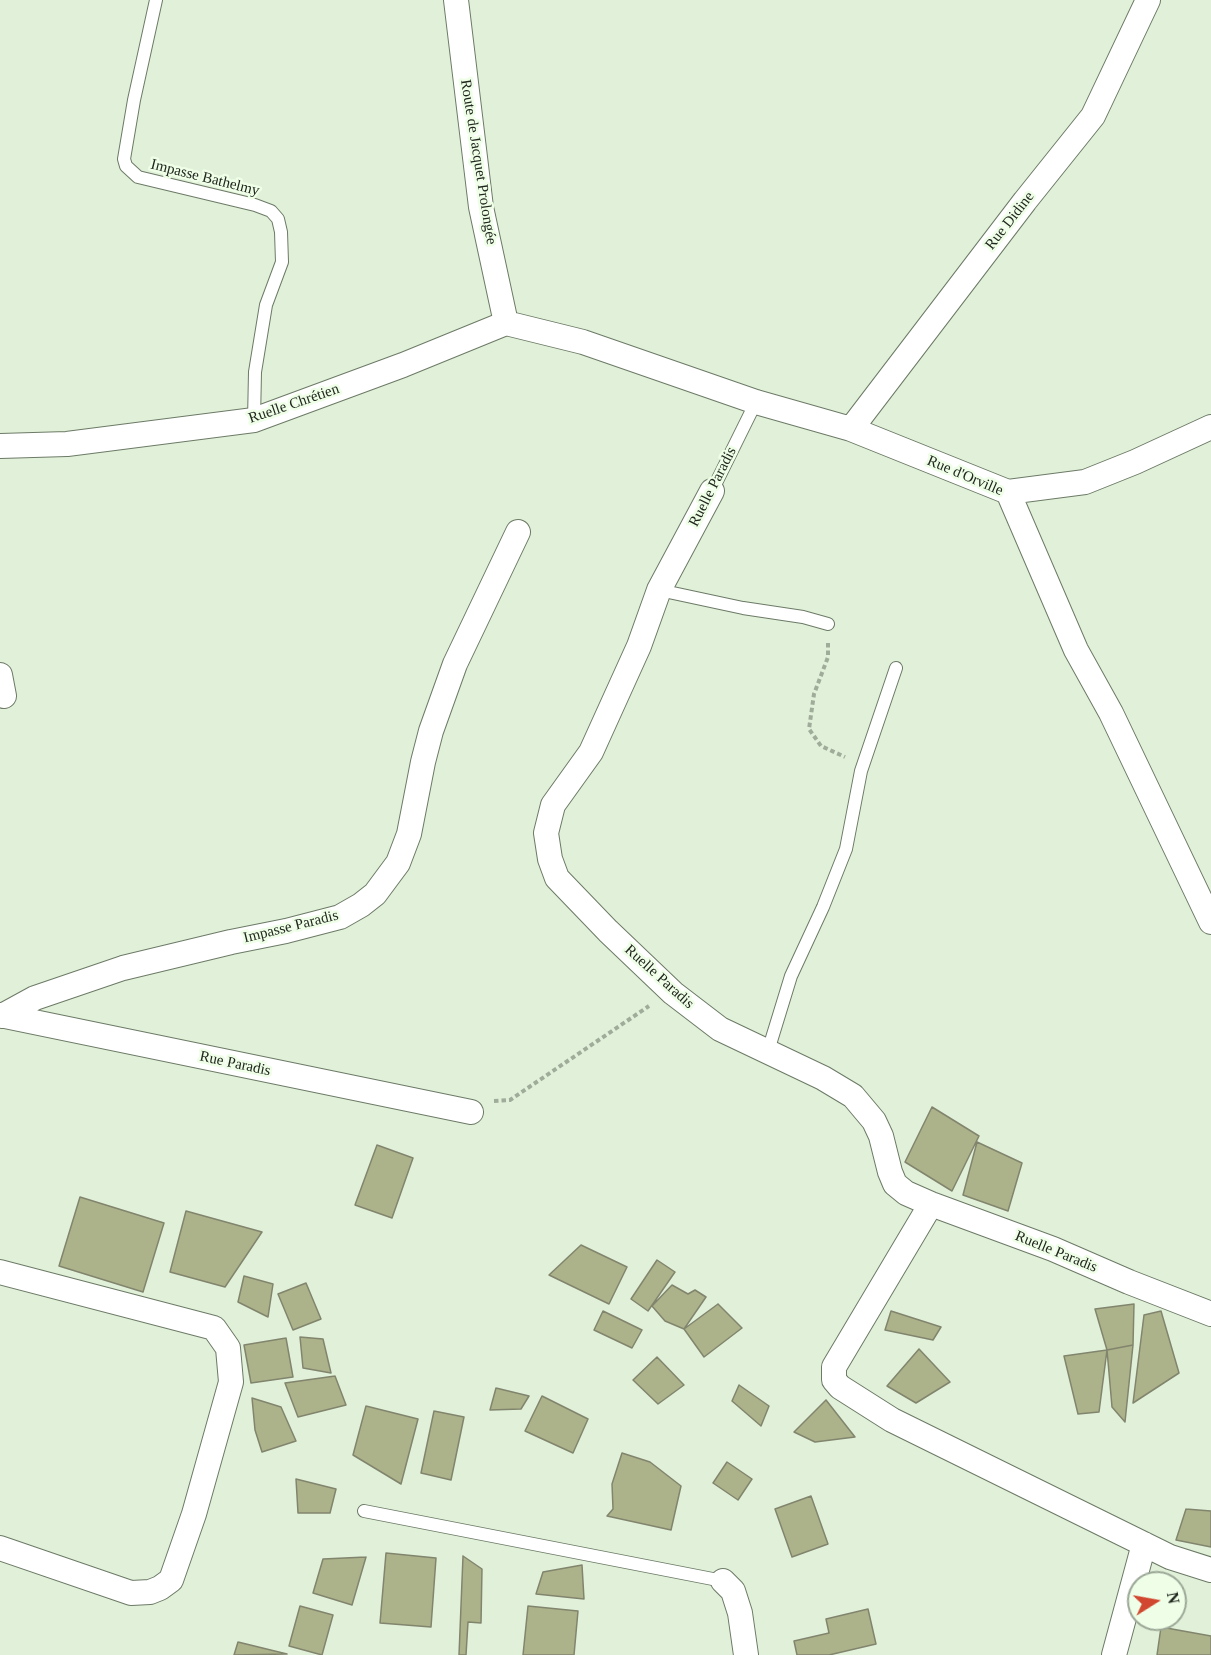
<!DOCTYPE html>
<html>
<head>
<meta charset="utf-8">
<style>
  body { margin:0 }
  #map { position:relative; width:1211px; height:1655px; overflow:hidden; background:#e1f1d9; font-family:"Times New Roman",serif }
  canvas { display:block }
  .north { position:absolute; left:1127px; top:1571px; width:60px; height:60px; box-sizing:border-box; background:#eefee7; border:2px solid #9ca897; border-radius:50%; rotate:79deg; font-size:16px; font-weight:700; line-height:24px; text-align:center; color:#21271e }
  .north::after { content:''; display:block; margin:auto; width:21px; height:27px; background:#d2472f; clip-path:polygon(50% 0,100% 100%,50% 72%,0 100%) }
</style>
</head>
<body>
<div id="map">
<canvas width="1211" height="1655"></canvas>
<div class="north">N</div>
</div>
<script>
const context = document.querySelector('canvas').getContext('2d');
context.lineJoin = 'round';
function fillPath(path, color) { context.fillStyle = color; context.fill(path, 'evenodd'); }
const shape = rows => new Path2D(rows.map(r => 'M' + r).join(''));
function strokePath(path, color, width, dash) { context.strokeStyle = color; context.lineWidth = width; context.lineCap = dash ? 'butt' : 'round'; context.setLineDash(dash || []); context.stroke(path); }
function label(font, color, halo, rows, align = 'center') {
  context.font = font + ' "Times New Roman",serif'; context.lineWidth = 5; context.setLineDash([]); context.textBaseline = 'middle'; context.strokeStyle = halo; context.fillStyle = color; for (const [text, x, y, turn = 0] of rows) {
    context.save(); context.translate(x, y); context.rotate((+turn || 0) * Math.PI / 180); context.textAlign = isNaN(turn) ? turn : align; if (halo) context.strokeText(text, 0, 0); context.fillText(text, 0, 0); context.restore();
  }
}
const building = shape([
  [932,1107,979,1136,952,1191,905,1162,932,1107],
  [977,1142,1022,1163,1008,1211,963,1195,977,1142],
  [377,1145,413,1158,392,1218,355,1205,377,1145],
  [80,1197,164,1223,143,1292,59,1266,80,1197],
  [186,1211,262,1232,225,1287,170,1272,186,1211],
  [581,1245,627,1267,609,1304,549,1275,581,1245],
  [657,1260,675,1272,648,1311,631,1299,657,1260],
  [244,1276,273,1284,268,1317,238,1302,244,1276],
  [306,1283,321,1319,293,1330,278,1294,306,1283],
  [672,1285,688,1294,695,1290,706,1297,684,1329,665,1321,652,1306,672,1285],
  [718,1304,742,1328,704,1357,684,1329,718,1304],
  [1134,1304,1133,1345,1107,1350,1095,1309,1134,1304],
  [603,1311,642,1330,632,1348,594,1330,603,1311],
  [891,1311,941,1327,933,1340,885,1330,891,1311],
  [1161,1311,1179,1373,1133,1403,1144,1315,1161,1311],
  [300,1337,323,1339,331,1373,303,1368,300,1337],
  [286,1338,293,1377,251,1383,244,1345,286,1338],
  [1133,1345,1125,1422,1112,1407,1107,1350,1133,1345],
  [919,1349,950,1382,916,1403,887,1386,919,1349],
  [1107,1350,1099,1412,1078,1414,1064,1356,1107,1350],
  [657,1357,684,1385,658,1404,633,1380,657,1357],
  [335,1376,346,1405,298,1417,285,1383,335,1376],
  [739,1385,769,1406,761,1426,732,1401,739,1385],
  [496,1388,529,1396,521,1409,490,1410,496,1388],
  [542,1396,588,1419,573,1453,525,1431,542,1396],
  [252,1398,281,1407,296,1441,262,1452,255,1430,252,1398],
  [826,1400,855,1437,815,1442,794,1432,826,1400],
  [366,1406,418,1419,401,1484,353,1455,366,1406],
  [434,1411,464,1417,451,1480,421,1473,434,1411],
  [622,1453,650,1462,681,1486,671,1530,607,1516,613,1509,612,1484,622,1453],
  [727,1462,752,1479,738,1500,713,1483,727,1462],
  [296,1479,336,1489,330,1513,298,1513,296,1479],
  [811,1496,828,1544,792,1557,775,1509,811,1496],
  [1186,1509,1211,1511,1211,1547,1176,1540,1186,1509],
  [386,1553,436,1558,431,1627,380,1623,386,1553],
  [463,1556,482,1569,481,1623,468,1622,466,1655,459,1655,463,1556],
  [366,1557,352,1605,313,1593,323,1559,366,1557],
  [582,1565,584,1599,536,1594,543,1572,582,1565],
  [300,1606,333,1615,322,1655,289,1646,300,1606],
  [528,1606,578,1611,574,1655,523,1655,528,1606],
  [868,1609,876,1644,829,1655,797,1655,794,1641,829,1633,826,1619,868,1609],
  [1161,1627,1211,1636,1211,1655,1157,1655,1161,1627],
  [238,1642,287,1654,234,1655,238,1642]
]);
const path = shape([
  [828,643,828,657,814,694,809,729,821,746,845,757],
  [494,1101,510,1100,649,1006]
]);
const lane = shape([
  [156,0,134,100,124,159,126,166,138,177,255,205,271,211,278,219,281,232,282,262,266,305,255,372,254,420],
  [712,491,756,402],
  [659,590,743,608,803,617,828,624],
  [768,1051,791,976,823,907,846,849,861,771,896,668],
  [364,1511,723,1581]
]);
const street = shape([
  [456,0,481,207,506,323],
  [506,323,583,342,756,402,851,429,1008,492,1076,650,1111,713,1211,922],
  [851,429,1025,201,1093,116,1148,0],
  [0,446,67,444,254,420,403,365,506,323],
  [712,491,659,590,639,646,591,752,553,805,546,833,550,859,557,878,608,931,673,993,720,1029,823,1078,853,1096,874,1121,881,1136,890,1172,895,1184,906,1193,931,1204,1053,1249,1129,1282,1211,1314],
  [1008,492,1085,482,1135,462,1211,427],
  [0,675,4,696],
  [0,1015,471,1112],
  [2,1016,35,998,123,968,231,942,286,931,340,917,361,905,375,894,398,863,409,834,423,762,431,731,455,664,518,532],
  [931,1204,834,1367,834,1380,840,1387,892,1420,1170,1557,1211,1570],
  [0,1272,214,1328,228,1348,231,1382,194,1514,171,1580,160,1588,150,1592,131,1593,0,1548],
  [723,1581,733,1591,740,1613,746,1655],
  [1114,1655,1144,1544]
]);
const streetNames = [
  ["Route de Jacquet Prolongée",478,162,81],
  ["Impasse Bathelmy",205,178,14],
  ["Rue Didine",1010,221,-52],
  ["Ruelle Chrétien",294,404,-19],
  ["Rue d'Orville",965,476,23],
  ["Ruelle Paradis",713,487,-63],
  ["Impasse Paradis",291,927,-14],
  ["Ruelle Paradis",659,977,42],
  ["Rue Paradis",235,1064,12],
  ["Ruelle Paradis",1056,1252,22]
];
fillPath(building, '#acb289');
strokePath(building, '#82856e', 1.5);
strokePath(lane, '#6c7a66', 14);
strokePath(street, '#6c7a66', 26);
strokePath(path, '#a0ac9a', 4, [4.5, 3]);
strokePath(lane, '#fff', 12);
strokePath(street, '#fff', 24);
label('15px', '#21271e', '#eefee7', streetNames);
</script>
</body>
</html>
